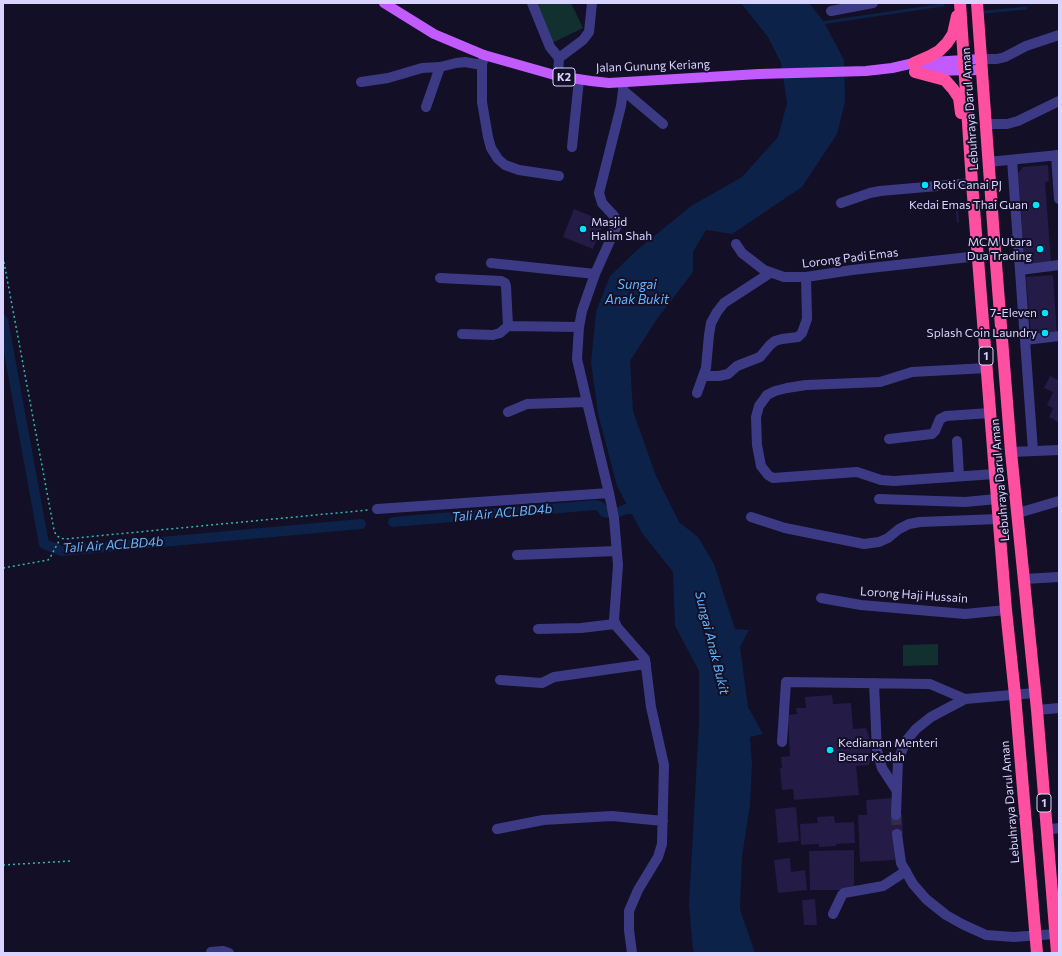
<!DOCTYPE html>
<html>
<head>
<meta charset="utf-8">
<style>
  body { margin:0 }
  #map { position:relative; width:1062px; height:956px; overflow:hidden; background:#130f26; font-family:Commissioner,sans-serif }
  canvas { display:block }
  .frame { position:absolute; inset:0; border:4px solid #d9d4ff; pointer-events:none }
</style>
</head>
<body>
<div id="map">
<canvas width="1062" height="956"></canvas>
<div class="frame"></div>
</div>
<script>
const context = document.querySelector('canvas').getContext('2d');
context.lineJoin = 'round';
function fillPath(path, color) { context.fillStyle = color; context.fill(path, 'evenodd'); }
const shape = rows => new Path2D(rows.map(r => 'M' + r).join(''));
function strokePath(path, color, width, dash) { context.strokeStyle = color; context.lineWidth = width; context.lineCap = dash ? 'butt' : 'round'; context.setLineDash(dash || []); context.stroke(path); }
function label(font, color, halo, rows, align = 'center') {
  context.font = font + ' Commissioner,sans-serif'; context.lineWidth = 4; context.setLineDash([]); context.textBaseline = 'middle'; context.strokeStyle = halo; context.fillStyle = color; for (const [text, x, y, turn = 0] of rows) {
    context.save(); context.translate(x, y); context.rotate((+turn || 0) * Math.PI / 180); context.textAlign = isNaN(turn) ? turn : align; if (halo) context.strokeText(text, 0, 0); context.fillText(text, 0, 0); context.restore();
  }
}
const green = shape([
  [530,3,571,3,583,28,550,44],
  [938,644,938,665,903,666,903,645]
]);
const water = shape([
  [741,3,809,3,824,22,844,60,845,102,837,134,802,187,732,234,706,230,693,252,693,272,657,319,630,361,633,411,656,476,679,522,698,537,714,564,735,629,749,630,740,647,748,707,763,734,750,737,752,765,750,805,742,857,740,909,755,953,695,953,693,950,689,905,699,722,699,671,675,626,673,572,642,533,617,486,598,414,591,362,596,312,610,276,637,250,691,206,742,177,778,137,787,103,781,63,768,37]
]);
const stream = shape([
  [985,12,1026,8],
  [821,23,943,5]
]);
const canal = shape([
  [3,320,44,544,62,551,361,524],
  [619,512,626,509,635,509,642,512],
  [393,522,596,505,600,506,604,512,609,513]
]);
const building = shape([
  [1048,165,1049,181,1045,182,1051,262,1025,264,1018,173,1023,167],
  [574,209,604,221,593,249,563,237],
  [956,210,958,210,959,222,957,223],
  [1053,275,1057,336,1031,338,1026,277],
  [1050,376,1058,380,1059,377,1059,422,1049,417,1053,408,1047,405,1053,392,1044,388],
  [832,695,833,704,851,703,853,729,866,728,870,740,871,753,869,765,856,766,859,795,794,800,793,789,782,790,780,768,782,768,781,757,790,756,788,715,797,714,796,708,806,708,805,697],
  [892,798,893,815,902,814,903,834,894,834,895,860,860,862,858,815,867,815,866,800],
  [796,807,799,841,778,843,775,809],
  [834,816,835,823,854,822,855,843,836,844,836,846,819,847,819,844,801,845,800,824,818,823,817,817],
  [854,850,854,890,810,890,809,851],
  [790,858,791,872,805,870,807,890,778,893,774,860],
  [815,899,817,925,804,925,802,900]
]);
const minorTunnel = shape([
  [896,815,897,834]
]);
const path = shape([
  [3,257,54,530,56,535,60,538,65,539,368,510],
  [3,568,48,560,51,556,60,539],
  [3,865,71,861]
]);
const minor = shape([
  [532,3,550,47,559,58],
  [831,11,873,3],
  [484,55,482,65,482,102,488,137,491,148,498,159,505,165,519,170,559,176],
  [981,59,997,59,1005,57,1026,46,1059,35],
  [558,76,559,58,583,40,589,32,592,3],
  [361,82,388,78,422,68,440,67,456,63,465,62,482,65],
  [624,82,621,106,599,193,602,203,614,216,617,220,617,225,595,274,582,311,579,327,577,359,587,402,609,493,614,518,618,565,614,620,617,627,645,659,651,707,664,765,662,844,658,857,638,890,629,911,629,930,632,953],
  [624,91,663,124],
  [426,107,440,67],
  [986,124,1007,124,1018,121,1059,101],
  [572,147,579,80],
  [1056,155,1059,199],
  [1012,160,1033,451],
  [988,162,1059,155],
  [841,203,870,193,880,191,972,183],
  [736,244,742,253,764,270,784,277,806,277,852,270,978,256],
  [491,263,595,274],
  [1020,270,1059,265],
  [440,278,501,281,505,283,506,286,508,326],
  [462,334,493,335,500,333,508,326,579,327],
  [1025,340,1059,336],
  [987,368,912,372,880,382,806,385,787,388,775,391,767,395,759,406,756,417,757,445,761,466,768,475,773,478,857,472,881,480,894,481,995,474],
  [704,376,719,376,728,374,737,366,760,357,770,345,775,341,782,339,798,337,802,333,807,319,806,277],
  [697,393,706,368,709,335,711,323,717,312,724,303,770,273],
  [508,412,527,404,587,402],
  [889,439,932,434,935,431,940,419,946,416,990,413],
  [957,441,959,476],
  [1011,452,1059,450],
  [879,499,965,502,997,499],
  [377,509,609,493],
  [1018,513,1059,501],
  [751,517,785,528,864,544,879,542,888,538,899,529,909,524,920,522,999,519],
  [517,555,616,551],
  [1024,579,1059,577],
  [821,598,861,605,965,614,1006,610],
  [538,629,581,628,615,624],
  [500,680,542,683,554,677,646,664],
  [874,683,877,751,882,768,897,791],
  [1037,710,1059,708],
  [782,742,786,682,930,684,965,699],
  [896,815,898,760,906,741,916,729,931,717,965,699,1035,693],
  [497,829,543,820,612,816,663,821],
  [1046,830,1059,828],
  [897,834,901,863,913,884,926,899,946,915,962,924,986,935,1014,937,1055,934],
  [833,914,842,895,844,893,883,886,906,871],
  [211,952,223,951,229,953]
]);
const major = shape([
  [384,3,434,34,484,55,558,76,591,81,609,83,759,74,866,71,892,68,914,63,981,59],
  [922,71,982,70]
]);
const highway = shape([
  [960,3,972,183,997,499,1006,610,1015,695,1037,953],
  [977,3,995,251,1011,452,1037,710,1057,953],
  [914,63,930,56,939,51,947,43,953,34,957,16],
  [915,72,945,80,953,89,959,98,961,113]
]);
const markers = [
  [925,185,4,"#00e5ff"],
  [1036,205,4,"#00e5ff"],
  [583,229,4,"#00e5ff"],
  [1040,249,4,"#00e5ff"],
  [1045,313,4,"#00e5ff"],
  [1045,333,4,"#00e5ff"],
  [830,750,4,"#00e5ff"]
];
const shields = [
  [564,77,22],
  [986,356,14],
  [1044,803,14]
];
const shieldNames = [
  ["K2",564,77],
  ["1",986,356],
  ["1",1044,803]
];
const streetNames = [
  ["Jalan Gunung Keriang",653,66,-2],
  ["Lebuhraya Darul Aman",970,109,-94],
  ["Lorong Padi Emas",850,258,-7],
  ["Lebuhraya Darul Aman",1000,480,-95],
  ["Lorong Haji Hussain",914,595,4],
  ["Lebuhraya Darul Aman",1010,802,-95]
];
const poiNames = [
  ["Roti Canai PJ",933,185,"left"],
  ["Kedai Emas Thai Guan",1028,205],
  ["Masjid",591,222,"left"],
  ["Halim Shah",591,236,"left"],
  ["MCM Utara",1032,242],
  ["Dua Trading",1032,256],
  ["7-Eleven",1037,313],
  ["Splash Coin Laundry",1037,333],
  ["Kediaman Menteri",838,743,"left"],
  ["Besar Kedah",838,757,"left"]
];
const waterNames = [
  ["Sungai",637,285],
  ["Anak Bukit",637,300],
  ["Tali Air ACLBD4b",502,513,-5],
  ["Tali Air ACLBD4b",113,545,-4],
  ["Sungai Anak Bukit",712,643,76]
];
fillPath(green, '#12302f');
fillPath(water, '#0c2248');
strokePath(stream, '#0c2248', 3);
strokePath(canal, '#0c2248', 10);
fillPath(building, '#241b47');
strokePath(minorTunnel, '#312d47', 10, [10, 5]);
strokePath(path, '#2fb8b0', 1.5, [2, 3]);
strokePath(minor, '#3d3a85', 10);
strokePath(major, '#c25bff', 10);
strokePath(highway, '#ff4fa3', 12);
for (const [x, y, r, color] of markers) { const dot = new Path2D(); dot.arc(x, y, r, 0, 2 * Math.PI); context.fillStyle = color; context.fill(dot); strokePath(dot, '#130f26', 1.5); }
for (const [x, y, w] of shields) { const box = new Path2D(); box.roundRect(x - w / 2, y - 9, w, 18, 3); context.fillStyle = '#130f26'; context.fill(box); strokePath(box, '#d9d4ff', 1); }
label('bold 11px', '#d9d4ff', null, shieldNames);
label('12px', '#d9d4ff', '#130f26', streetNames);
label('12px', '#d9d4ff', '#130f26', poiNames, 'right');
label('italic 13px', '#62b6ff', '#130f26', waterNames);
</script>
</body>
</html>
